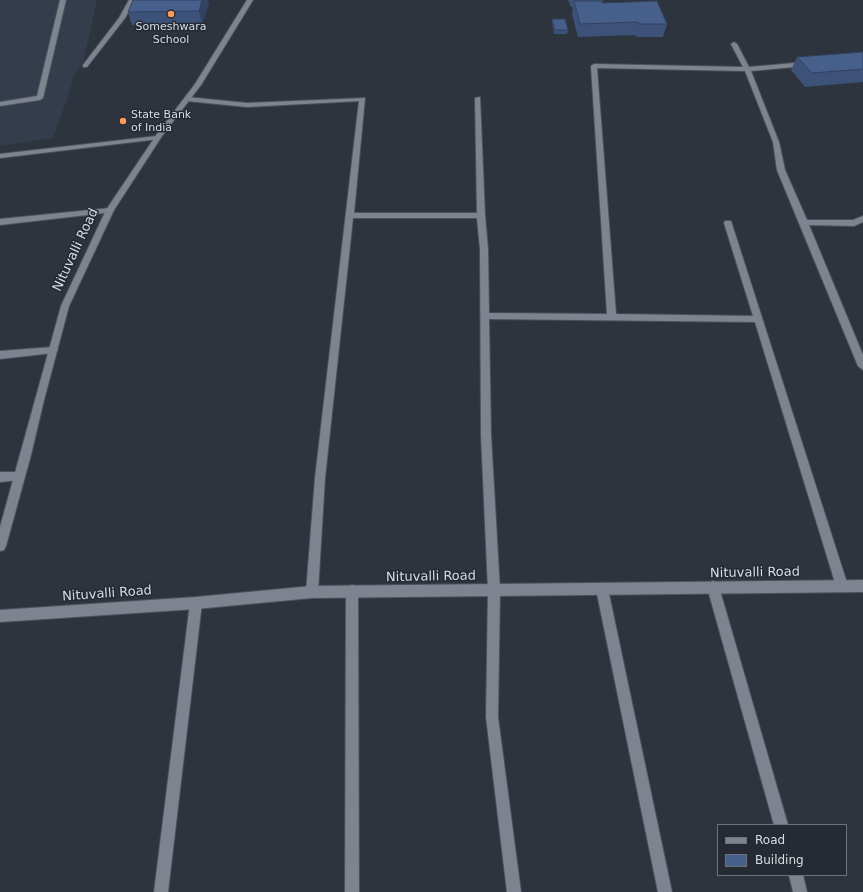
<!DOCTYPE html>
<html>
<head>
<meta charset="utf-8">
<style>
  body { margin:0 }
  #map { position:relative; width:863px; height:892px; overflow:hidden; background:#2e343d; font-family:"DejaVu Sans",sans-serif }
  canvas { display:block }
  .legend { position:absolute; left:717px; top:824px; width:130px; height:52px; box-sizing:border-box; background:#252a33; border:1px solid #6d7179; margin:0; padding:5px 7px; list-style:none; font-size:12px; color:#d8dce2 }
  .legend li { display:flex; align-items:center; gap:8px; height:20px }
  .legend b { width:20px; border:1px solid #6d7179 }
</style>
</head>
<body>
<div id="map">
<canvas width="863" height="892"></canvas>
<ul class="legend">
<li><b style="height:5px;background:#7e848f"></b>Road</li>
<li><b style="height:11px;background:#475f8b"></b>Building</li>
</ul>
</div>
<script>
const context = document.querySelector('canvas').getContext('2d');
context.lineJoin = 'round';
function fillPath(path, color) { context.fillStyle = color; context.fill(path, 'evenodd'); }
const shape = rows => new Path2D(rows.map(r => 'M' + r).join(''));
function strokePath(path, color, width, dash) { context.strokeStyle = color; context.lineWidth = width; context.lineCap = dash ? 'butt' : 'round'; context.setLineDash(dash || []); context.stroke(path); }
function label(font, color, halo, rows, align = 'center') {
  context.font = font + ' "DejaVu Sans",sans-serif'; context.lineWidth = 3; context.setLineDash([]); context.textBaseline = 'middle'; context.strokeStyle = halo; context.fillStyle = color; for (const [text, x, y, turn = 0] of rows) {
    context.save(); context.translate(x, y); context.rotate((+turn || 0) * Math.PI / 180); context.textAlign = isNaN(turn) ? turn : align; if (halo) context.strokeText(text, 0, 0); context.fillText(text, 0, 0); context.restore();
  }
}
const built = shape([
  [0,0,97,0,83,63,74,75,68,97,53,138,0,146]
]);
const lane = shape([
  [60,0,66,0,43,98,40,100,0,106,0,102,37,96,60,0]
]);
const street = shape([
  [129,0,135,0,125,18,87,67,83,67,83,65,119,18,129,0],
  [734,42,737,44,749,67,805,62,808,64,805,66,751,71,779,142,785,170,807,220,853,220,863,216,863,222,854,226,809,225,863,355,863,370,858,366,777,170,773,142,745,71,597,68,616,314,753,316,724,223,725,221,731,221,848,586,846,590,842,592,838,590,836,586,755,322,489,319,491,435,500,590,498,717,521,892,507,892,486,717,488,590,481,435,480,249,477,218,353,218,325,478,318,592,316,596,312,598,308,596,306,592,315,478,359,101,247,107,187,101,184,99,187,97,247,103,365,98,354,213,477,213,475,98,480,97,485,215,488,249,489,313,607,314,591,66,594,64,743,67,731,44,734,42],
  [157,136,159,137,159,139,0,158,0,154,157,136],
  [110,208,114,210,113,212,0,225,0,219,110,208],
  [53,347,58,350,53,353,0,359,0,351,53,347],
  [0,472,20,472,24,473,25,476,24,479,20,480,0,482,0,472],
  [713,581,717,583,719,587,788,825,774,825,707,587,709,583,713,581],
  [602,583,606,585,608,589,672,892,658,892,596,589,598,585,602,583],
  [352,585,356,587,358,591,359,892,345,892,346,591,348,587,352,585],
  [196,597,200,599,202,603,168,892,154,892,190,603,192,599,196,597],
  [789,875,803,875,807,892,793,892,789,875]
]);
const secondary = shape([
  [247,0,253,0,201,85,162,136,114,210,69,306,44,400,31,455,6,546,4,550,0,551,0,527,61,306,106,210,157,134,195,84,247,0],
  [863,580,863,592,312,598,196,609,0,622,0,610,196,597,312,586,863,580]
]);
const wall = shape([
  [568,0,603,0,602,3,667,24,663,37,636,37,635,35,578,37,572,14,573,7,571,7],
  [209,4,202,24,132,25,128,12],
  [552,19,568,30,567,34,554,34,552,23],
  [863,52,863,82,805,87,791,70,797,57]
]);
const shadedWall = shape([
  [202,0,208,0,209,4,202,24,199,11]
]);
const building = shape([
  [133,0,202,0,199,11,128,12,133,0],
  [574,1,602,1,602,3,657,1,667,24,639,24,638,22,580,24,574,1],
  [552,19,565,19,568,30,555,30,552,19],
  [863,52,863,69,812,73,797,57,863,52]
]);
const markers = [
  [171,14,4,"#fe9b58"],
  [123,121,4,"#fe9b58"]
];
const farPoinames = [
  ["Someshwara",171,27],
  ["School",171,40],
  ["State Bank",131,115,"left"],
  ["of India",131,128,"left"]
];
const streetNames = [
  ["Nituvalli Road",76,250,-65],
  ["Nituvalli Road",755,573,-1],
  ["Nituvalli Road",431,577,-1],
  ["Nituvalli Road",107,594,-4]
];
fillPath(built, '#343d4c');
strokePath(lane, '#4d5159', 2);
strokePath(street, '#4d5159', 2);
strokePath(secondary, '#4d5159', 2);
fillPath(lane, '#7e848f');
fillPath(street, '#7e848f');
fillPath(secondary, '#7e848f');
fillPath(wall, '#3d5278');
fillPath(shadedWall, '#324261');
fillPath(building, '#475f8b');
strokePath(building, '#324261', 1);
for (const [x, y, r, color] of markers) { const dot = new Path2D(); dot.arc(x, y, r, 0, 2 * Math.PI); context.fillStyle = color; context.fill(dot); strokePath(dot, '#252a33', 1.5); }
label('11px', '#d8dce2', '#252a33', farPoinames);
label('13px', '#d8dce2', '#252a33', streetNames);
</script>
</body>
</html>
